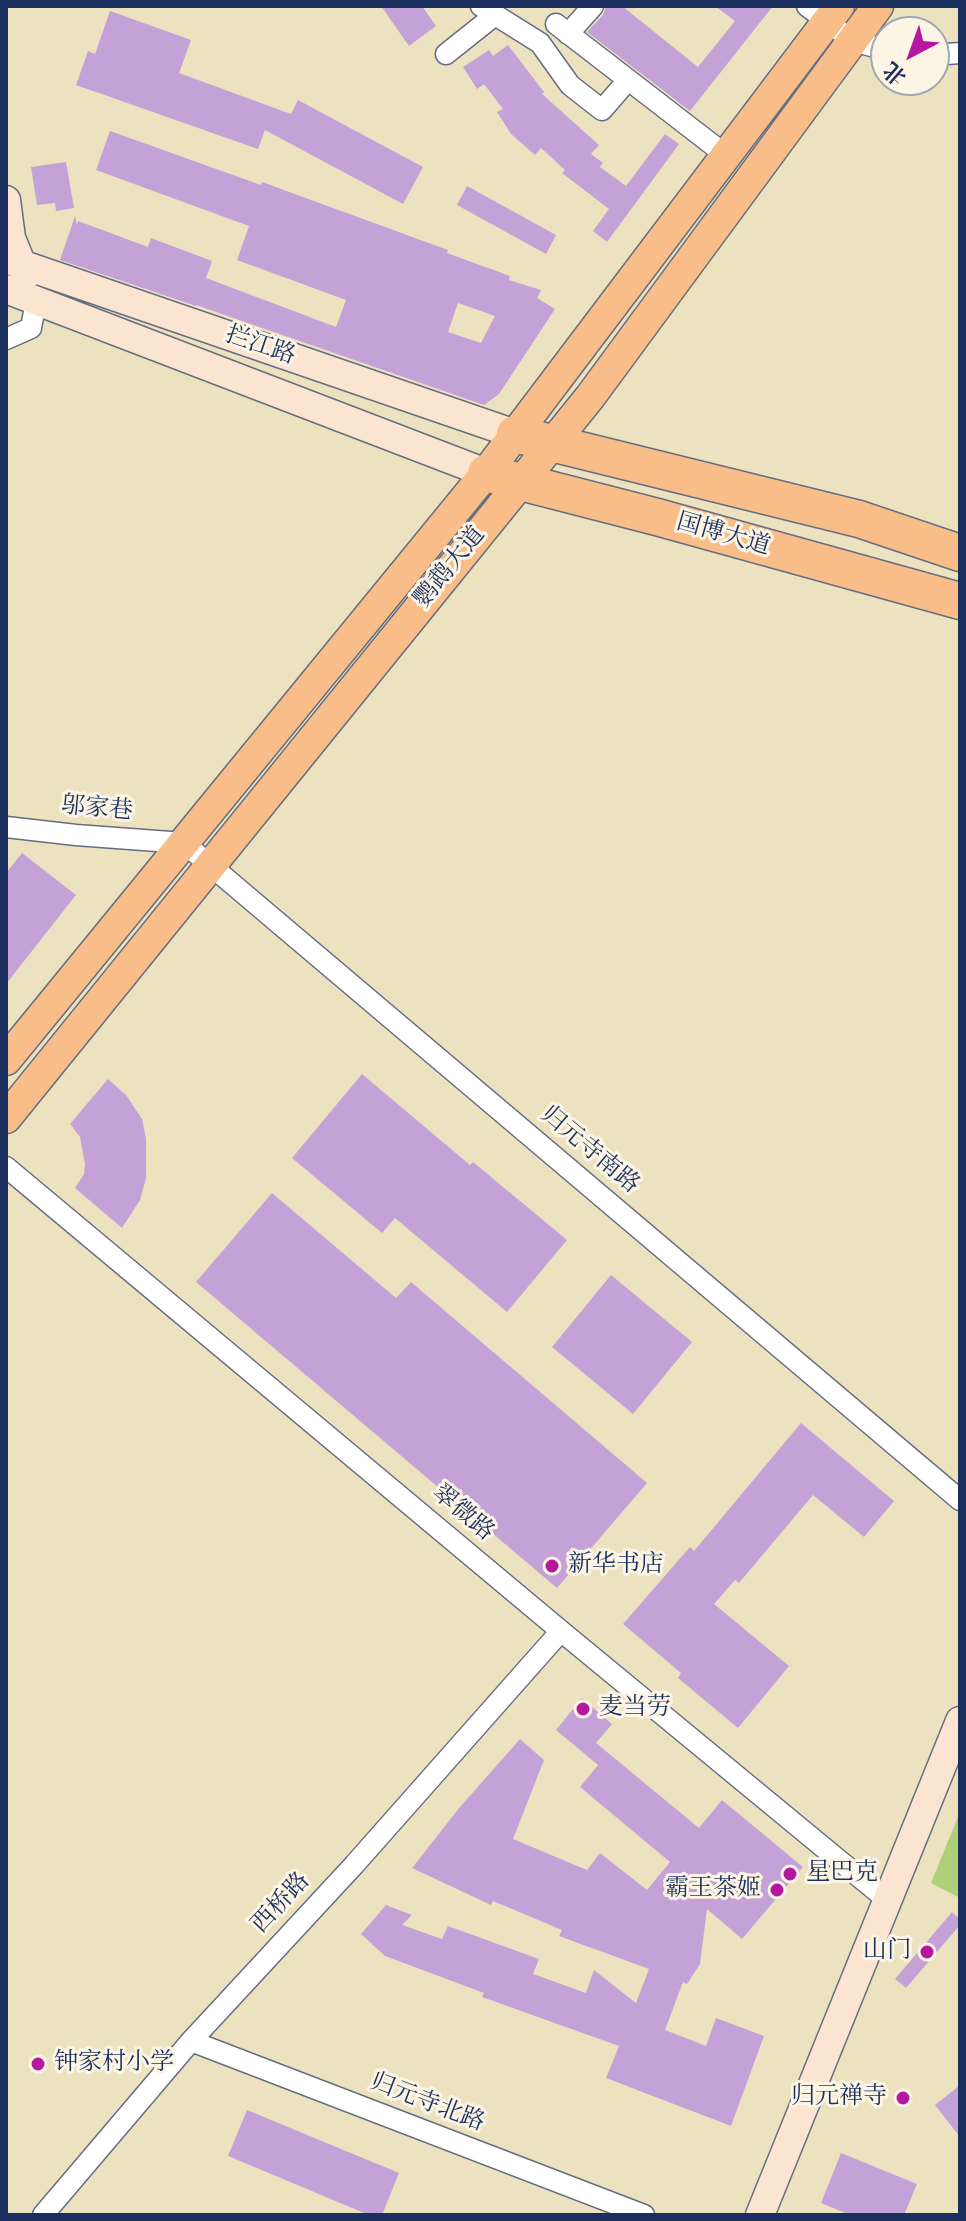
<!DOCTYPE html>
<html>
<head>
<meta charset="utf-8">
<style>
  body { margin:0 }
  #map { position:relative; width:966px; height:2221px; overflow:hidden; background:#ece2c0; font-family:"IM FELL English","Noto Serif SC",serif }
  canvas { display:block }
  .frame { position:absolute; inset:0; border:8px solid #1b2f5e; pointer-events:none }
  .north { position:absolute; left:870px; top:16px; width:80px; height:80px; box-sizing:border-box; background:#fcf5e5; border:2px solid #a2a6af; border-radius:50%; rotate:221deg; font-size:22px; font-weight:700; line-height:32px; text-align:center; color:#1b2f5e }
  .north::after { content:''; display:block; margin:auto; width:28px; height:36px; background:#b5179e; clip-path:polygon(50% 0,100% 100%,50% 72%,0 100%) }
</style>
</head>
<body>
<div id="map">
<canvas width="966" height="2221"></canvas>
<div class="frame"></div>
<div class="north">北</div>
</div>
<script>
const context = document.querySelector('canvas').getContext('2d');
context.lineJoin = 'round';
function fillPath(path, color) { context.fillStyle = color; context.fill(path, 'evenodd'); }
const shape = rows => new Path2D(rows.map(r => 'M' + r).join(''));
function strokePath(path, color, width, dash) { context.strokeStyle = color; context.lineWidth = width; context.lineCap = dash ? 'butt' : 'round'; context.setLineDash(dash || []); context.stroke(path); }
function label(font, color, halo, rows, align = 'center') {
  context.font = font + ' "IM FELL English","Noto Serif SC",serif'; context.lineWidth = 6; context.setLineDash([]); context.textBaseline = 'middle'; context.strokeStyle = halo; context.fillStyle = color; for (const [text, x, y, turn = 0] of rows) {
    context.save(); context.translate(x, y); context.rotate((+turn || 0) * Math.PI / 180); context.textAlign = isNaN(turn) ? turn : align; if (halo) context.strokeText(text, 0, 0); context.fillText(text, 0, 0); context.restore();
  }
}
const green = shape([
  [960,1812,960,1898,931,1883]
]);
const building = shape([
  [381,6,422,6,436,26,409,46],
  [606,6,622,6,698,67,735,21,715,6,773,6,690,111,587,32,603,15],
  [110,11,191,40,179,73,291,114,298,100,423,167,403,204,265,130,258,149,76,85,88,51,95,54],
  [508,45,544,92,542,94,599,145,591,154,603,163,600,167,626,186,665,134,679,144,607,242,593,231,609,209,562,173,565,170,541,148,535,155,511,134,497,112,503,109,484,84,477,89,463,67,489,50,493,56],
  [110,131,261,185,262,182,448,250,447,253,510,276,509,280,541,290,537,298,555,309,499,394,484,405,196,305,196,306,60,260,75,216,77,225,78,221,148,247,151,238,212,261,206,278,336,327,346,300,237,260,249,226,96,170],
  [458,303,495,316,481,343,448,332],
  [66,162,74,208,56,211,55,203,37,205,31,167],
  [467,186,556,235,546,254,457,205],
  [22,853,76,895,6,984,6,873],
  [362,1074,470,1165,473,1162,567,1240,507,1312,395,1218,382,1233,292,1158],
  [108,1079,126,1095,142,1119,146,1139,146,1178,140,1200,122,1228,75,1188,84,1174,85,1164,80,1137,70,1124],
  [272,1193,396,1298,411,1282,647,1483,557,1588,196,1282],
  [611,1275,692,1342,633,1414,552,1347],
  [801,1423,894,1501,864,1537,813,1495,739,1583,735,1580,714,1604,789,1666,738,1728,678,1678,681,1673,623,1624,690,1547,694,1551],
  [582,1698,612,1724,596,1743,699,1828,722,1800,803,1867,742,1939,707,1909,700,1964,687,1984,683,1982,665,2030,706,2046,716,2018,764,2036,731,2126,606,2078,619,2046,482,1997,484,1993,385,1956,361,1934,386,1905,412,1915,402,1925,442,1939,448,1926,539,1959,533,1974,586,1993,594,1970,636,2003,649,1969,559,1936,562,1930,493,1901,491,1905,412,1868,460,1807,520,1739,544,1760,513,1839,587,1870,600,1853,647,1890,670,1862,580,1787,598,1765,556,1730],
  [952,1912,960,1919,960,1925,906,1988,895,1979],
  [960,2085,960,2137,935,2105],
  [247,2110,399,2173,382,2215,369,2215,228,2156],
  [841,2153,917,2184,904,2215,850,2215,821,2203]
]);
const street = shape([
  [481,6,540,43,570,85,602,110,628,80],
  [807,6,853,41,886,50],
  [556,24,727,156],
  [568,34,593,6],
  [446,54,495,15],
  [934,55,960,53],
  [6,339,31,328,36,301],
  [6,827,76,835,184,843,960,1500],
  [6,1167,561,1631,886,1899],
  [191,2041,644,2215],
  [43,2215,191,2041,354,1865,561,1631]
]);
const secondary = shape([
  [6,200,11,238,26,275],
  [6,259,515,434],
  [6,289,486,473],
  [760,2215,960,1721]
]);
const primary = shape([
  [6,1060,486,473,839,6],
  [6,1118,590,397,878,6]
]);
const highway = shape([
  [515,434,859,519,960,553],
  [486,473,657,517,960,601]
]);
const markers = [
  [552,1566,8,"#b5179e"],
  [583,1709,8,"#b5179e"],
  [790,1874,8,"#b5179e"],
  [777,1890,8,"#b5179e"],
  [927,1952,8,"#b5179e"],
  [38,2064,8,"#b5179e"],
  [903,2098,8,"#b5179e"]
];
const streetNames = [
  ["拦江路",260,347,19],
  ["国博大道",723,536,16],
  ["鹦鹉大道",451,568,-51],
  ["邬家巷",97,810,5],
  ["归元寺南路",589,1151,40],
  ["翠微路",462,1514,40],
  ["西桥路",282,1904,-47],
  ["归元寺北路",427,2104,21]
];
const poiNames = [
  ["新华书店",568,1566],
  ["麦当劳",599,1709],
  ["星巴克",806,1874],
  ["霸王茶姬",761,1890,"right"],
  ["山门",911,1952,"right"],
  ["钟家村小学",54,2064],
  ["归元禅寺",887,2098,"right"]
];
fillPath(green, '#add078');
fillPath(building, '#c4a2d8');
strokePath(street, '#646e80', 23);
strokePath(secondary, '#646e80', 31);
strokePath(primary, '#646e80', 33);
strokePath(highway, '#646e80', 39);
strokePath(street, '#fff', 20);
strokePath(secondary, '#fce5d0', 28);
strokePath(primary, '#f8bd89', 30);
strokePath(highway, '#f8bd89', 36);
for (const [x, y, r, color] of markers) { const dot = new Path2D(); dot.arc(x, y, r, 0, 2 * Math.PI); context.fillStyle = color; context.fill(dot); strokePath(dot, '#fcf5e5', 3); }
label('24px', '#1b2f5e', '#fcf5e5', streetNames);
label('24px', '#1b2f5e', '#fcf5e5', poiNames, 'left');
</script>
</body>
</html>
